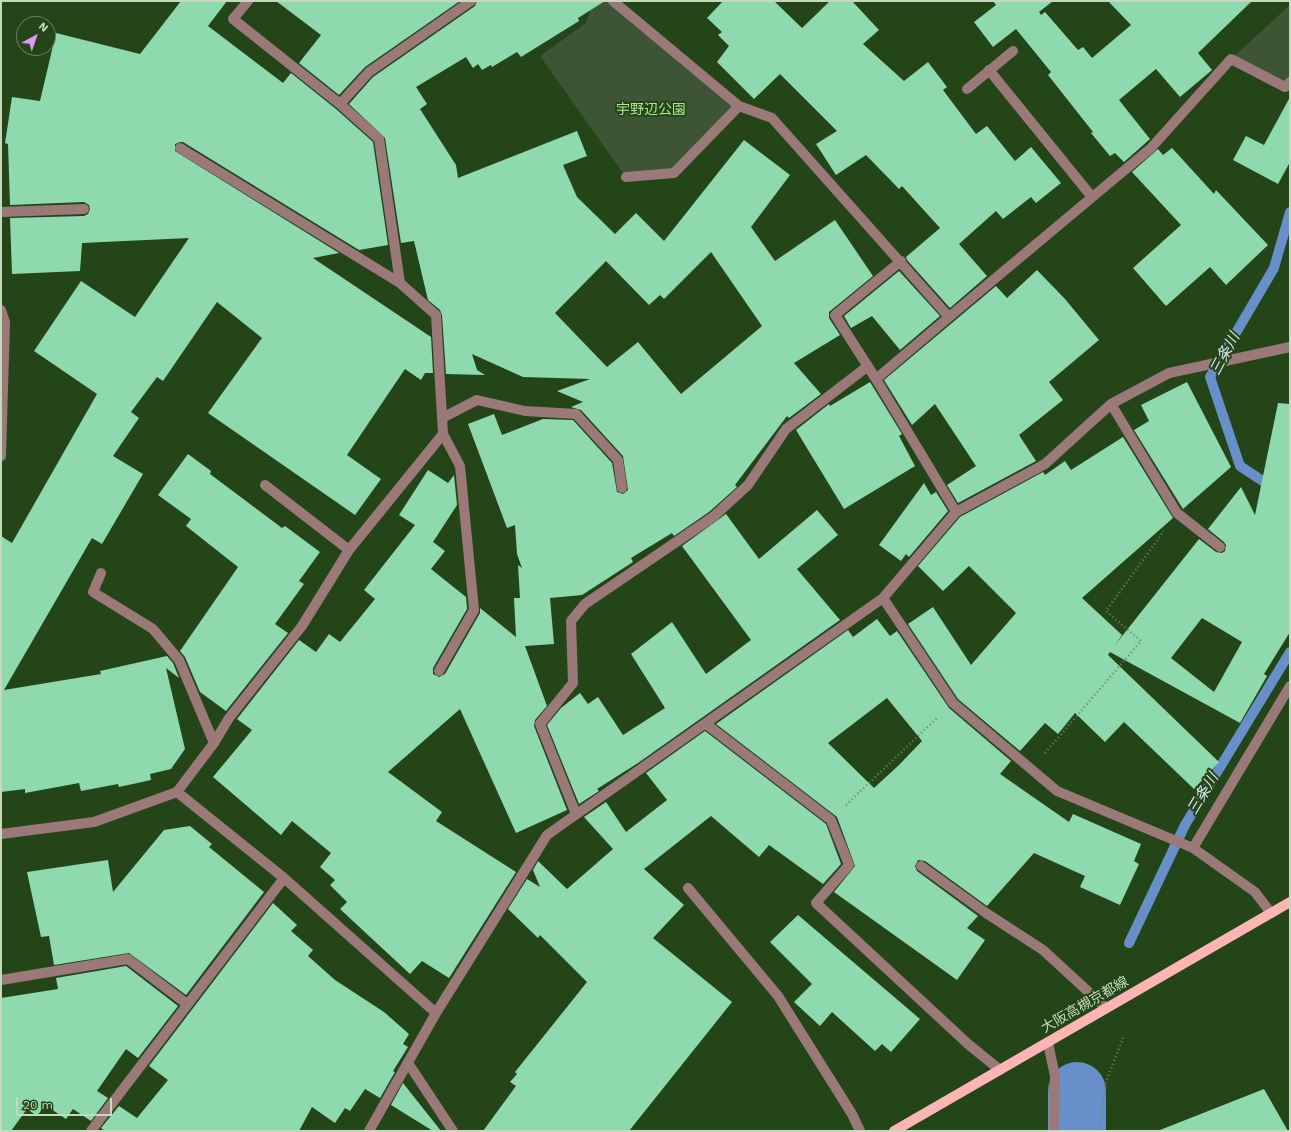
<!DOCTYPE html>
<html>
<head>
<meta charset="utf-8">
<style>
  body { margin:0 }
  #map { position:relative; width:1291px; height:1132px; overflow:hidden; background:#244517; font-family:"Work Sans",sans-serif }
  canvas { display:block }
  .frame { position:absolute; inset:0; border:2px solid #c5d9bf; pointer-events:none }
  .north { position:absolute; left:16px; top:16px; width:40px; height:40px; box-sizing:border-box; background:#244517; border:1px solid #64805a; border-radius:50%; rotate:40deg; font-size:11px; font-weight:700; line-height:16px; text-align:center; color:#c5d9bf }
  .north::after { content:''; display:block; margin:auto; width:14px; height:18px; background:#dd99f3; clip-path:polygon(50% 0,100% 100%,50% 72%,0 100%) }
  .scale { position:absolute; left:16px; top:1098px; width:96px; height:18px; box-sizing:border-box; border:2px solid #c5d9bf; border-top:0; padding-left:5px; font-size:12px; line-height:14px; white-space:nowrap; color:#c5d9bf; -webkit-text-stroke:3px #244517; paint-order:stroke }
</style>
</head>
<body>
<div id="map">
<canvas width="1291" height="1132"></canvas>
<div class="frame"></div>
<div class="north">N</div>
<div class="scale">20 m</div>
</div>
<script>
const context = document.querySelector('canvas').getContext('2d');
context.lineJoin = 'round';
function fillPath(path, color) { context.fillStyle = color; context.fill(path, 'evenodd'); }
const shape = rows => new Path2D(rows.map(r => 'M' + r).join(''));
function strokePath(path, color, width, dash) { context.strokeStyle = color; context.lineWidth = width; context.lineCap = dash ? 'butt' : 'round'; context.setLineDash(dash || []); context.stroke(path); }
function label(font, color, halo, rows, align = 'center') {
  context.font = font + ' "Work Sans","Noto Sans JP",sans-serif'; context.lineWidth = 4; context.setLineDash([]); context.textBaseline = 'middle'; context.strokeStyle = halo; context.fillStyle = color; for (const [text, x, y, turn = 0] of rows) {
    context.save(); context.translate(x, y); context.rotate((+turn || 0) * Math.PI / 180); context.textAlign = isNaN(turn) ? turn : align; if (halo) context.strokeText(text, 0, 0); context.fillText(text, 0, 0); context.restore();
  }
}
const green = shape([
  [593,1,613,1,739,106,674,173,626,177,540,56,586,23],
  [1290,5,1290,82,1285,87,1231,59]
]);
const stream = shape([
  [1290,212,1274,268,1210,377,1240,466,1290,499],
  [1129,943,1185,825,1290,652]
]);
const river = shape([
  [1077,1131,1077,1091]
]);
const building = shape([
  [181,1,227,1,208,26,283,83,291,73,336,109,373,142,388,245,359,250,183,142,180,142,175,144,175,151,339,253,313,258,431,337,433,373,425,373,421,380,405,369,347,455,381,479,355,515,208,413,262,338,217,302,163,381,157,377,131,412,139,418,113,456,143,474,102,544,92,538,4,690,101,674,100,671,167,656,173,663,179,678,166,668,185,749,171,769,150,774,151,780,119,787,118,784,81,791,79,783,25,793,25,789,1,792,1,536,12,543,97,394,34,351,81,281,135,317,189,238,82,243,80,271,12,274,10,218,84,216,88,214,90,209,89,205,84,202,10,205,8,144,5,143,12,97,40,101,56,33,140,54],
  [276,1,460,1,365,67,339,95,299,63,321,35],
  [477,1,605,1,578,18,579,21,521,57,517,52,492,67,491,65,482,70,478,64,473,68,466,57,416,87,427,104,420,109,456,165,458,178,577,131,587,156,563,165,577,197,615,234,636,213,664,241,744,140,790,175,751,227,775,261,835,220,873,276,829,312,829,318,840,335,794,363,821,394,789,418,787,416,735,485,737,487,709,512,674,536,672,533,631,558,633,562,582,595,550,598,554,644,525,646,547,706,535,720,534,726,567,810,516,833,460,709,388,772,442,812,436,821,516,872,449,978,422,961,410,974,340,909,347,902,330,885,335,880,320,867,331,853,292,821,281,835,213,777,252,730,237,719,299,640,316,652,329,634,340,642,375,599,364,590,415,525,399,515,428,470,448,483,454,475,457,505,433,542,445,551,431,569,466,597,467,609,433,668,433,674,439,677,445,674,480,613,480,608,516,637,514,598,520,598,518,565,522,568,517,554,515,525,507,528,468,424,494,414,502,435,543,419,573,420,612,463,617,492,623,494,628,490,623,456,581,410,571,407,583,402,557,391,590,379,523,377,472,354,477,370,485,375,446,374,442,315,440,310,428,300,414,241,401,243,385,138,349,104,373,77,475,6],
  [711,252,762,326,681,394,638,342,607,367,555,313,606,261,649,305,660,295,664,299],
  [723,1,774,1,802,28,830,1,852,1,879,30,863,44,904,81,928,62,947,87,943,90,976,134,987,126,1015,161,1031,147,1061,183,1036,203,1031,197,1003,219,996,211,959,244,987,276,950,308,907,260,906,257,940,228,902,186,899,189,866,155,836,175,816,144,837,131,780,74,754,99,717,62,729,46,718,35,722,32,707,18],
  [993,1,1053,1,1039,12,1041,15,1045,12,1078,50,1083,47,1092,58,1131,25,1108,1,1252,1,1198,53,1212,70,1180,97,1156,69,1119,100,1150,139,1124,162,1115,153,1110,156,1091,133,1093,132,1048,75,1051,72,1016,29,993,47,974,22,996,5],
  [1290,97,1290,162,1278,184,1233,160,1246,136,1264,145],
  [1172,148,1214,194,1216,190,1268,245,1226,285,1210,267,1166,306,1133,268,1181,225,1132,172,1158,149,1163,155],
  [1037,270,1065,299,1099,340,1049,382,1063,400,1019,435,1036,461,958,503,947,485,976,466,935,404,912,425,884,380,996,286,1007,298],
  [899,271,940,316,900,350,872,316,851,328,844,316],
  [870,382,902,434,899,436,915,466,844,509,796,430,829,404,830,406],
  [1187,382,1231,467,1183,509,1134,430,1149,421,1141,405],
  [1278,403,1290,404,1290,632,1264,674,1267,676,1240,723,1110,652,1108,655,1219,762,1194,789,1124,722,1105,742,1075,713,1058,734,1045,723,1020,751,958,699,908,624,933,607,971,665,1016,613,969,566,943,591,918,566,960,517,1043,472,1045,475,1065,461,1071,470,1123,437,1173,518,1082,598,1122,635,1115,645,1199,539,1216,552,1222,553,1225,551,1226,545,1224,542,1208,529,1241,487,1255,515],
  [1202,618,1242,642,1214,692,1171,658],
  [188,454,211,471,210,474,282,528,285,526,320,552,299,581,304,584,275,624,288,633,226,711,200,692,185,657,180,651,238,567,186,526,191,519,158,495],
  [924,483,931,495,936,492,948,511,909,557,906,554,901,561,879,545],
  [817,510,838,535,797,569,840,620,638,763,597,789,599,791,579,804,547,725,561,708,580,693,588,704,598,697,623,735,665,708,631,654,672,622,706,674,751,640,682,546,726,514,759,559],
  [877,619,890,636,897,631,949,708,1011,761,1000,774,1069,822,1073,814,1141,844,1134,861,1139,864,1120,905,1080,887,1085,876,1034,853,987,906,925,861,918,860,915,866,917,871,978,916,967,928,985,940,957,980,834,892,855,866,837,817,716,724,848,630,853,637],
  [887,698,922,741,899,765,874,788,828,743],
  [705,731,826,824,841,864,823,884,769,845,759,857,711,816,644,869,684,905,653,938,732,1002,629,1131,483,1131,516,1086,510,1082,517,1074,515,1072,587,982,540,935,538,938,508,909,527,879,540,887,533,870,538,861,567,889,613,849,584,817,606,802,626,832,667,800,646,773],
  [190,826,212,844,209,847,264,892,186,995,129,953,54,965,49,936,41,937,27,872,108,860,113,892,164,830],
  [273,903,297,925,291,931,313,950,308,956,335,980,384,1012,409,1034,403,1044,408,1047,393,1071,395,1072,380,1098,365,1089,350,1111,345,1108,335,1123,312,1107,299,1131,105,1131,101,1128,119,1106,137,1118,168,1080,149,1066],
  [798,915,920,1019,891,1052,882,1044,875,1051,832,1012,820,1026,794,1002,812,984,770,942],
  [126,966,178,1006,138,1058,126,1049,97,1091,108,1098,91,1121,73,1109,66,1119,45,1105,37,1116,27,1109,11,1131,1,1131,1,998,58,989,56,978],
  [403,1083,441,1131,433,1131,391,1105],
  [1264,1089,1288,1131,1161,1131,1160,1130]
]);
const path = shape([
  [1045,753,1141,641,1106,611,1164,531],
  [846,805,937,718],
  [1100,1131,1106,1081,1124,1036]
]);
const minor = shape([
  [248,1,233,19,340,104],
  [613,1,739,106,772,118,949,317,876,379,956,512],
  [989,70,1092,197],
  [967,89,1013,51],
  [180,148,400,283],
  [626,177,674,173,739,106],
  [1,212,84,209],
  [1,310,5,322,1,456],
  [949,317,1151,148,1231,59,1285,87,1290,82],
  [876,379,835,315,901,261],
  [1111,404,1177,513,1220,547],
  [442,418,477,400,525,411,576,414,618,460,622,488],
  [265,485,349,550],
  [101,573,93,592,153,629,179,660,214,743],
  [883,598,953,703,1057,791,1193,848,1255,892,1271,913],
  [439,671,474,610,460,466,443,434],
  [706,724,831,820,849,865,816,903,968,1044,1000,1070],
  [177,792,214,743,229,718,302,626,349,550,443,434,436,315,400,283,379,139,340,104,369,72,471,1],
  [576,814,540,724,573,683,571,621,585,604,713,517,748,485,786,429,868,366],
  [1,834,94,822,177,792,284,878,436,1013],
  [1193,848,1290,686],
  [921,866,986,913,1043,950,1106,1008],
  [688,888,778,996,852,1114,860,1131],
  [1,980,128,959,187,1004],
  [1048,1043,1055,1076,1054,1131],
  [408,1063,453,1131],
  [91,1131,284,878],
  [369,1131,436,1013,547,835,883,598,956,512,1045,464,1111,404,1169,373,1290,347]
]);
const major = shape([
  [894,1131,1290,902]
]);
const parkNames = [
  ["宇野辺公園",651,110]
];
const streetNames = [
  ["大阪高槻京都線",1085,1005,-30]
];
const waterNames = [
  ["三条川",1225,354,-62],
  ["三条川",1203,794,-59]
];
fillPath(green, '#3d5534');
strokePath(stream, '#678fc9', 10);
strokePath(river, '#678fc9', 58);
fillPath(building, '#8edaae');
strokePath(path, '#6b8661', 2.5, [1, 3]);
strokePath(minor, '#9c7979', 10);
strokePath(major, '#fcb4b5', 10);
label('14px', '#aae894', '#244517', parkNames);
label('14px', '#c5d9bf', '#244517', streetNames);
label('italic 15px', '#d9e4f4', '#244517', waterNames);
</script>
</body>
</html>
